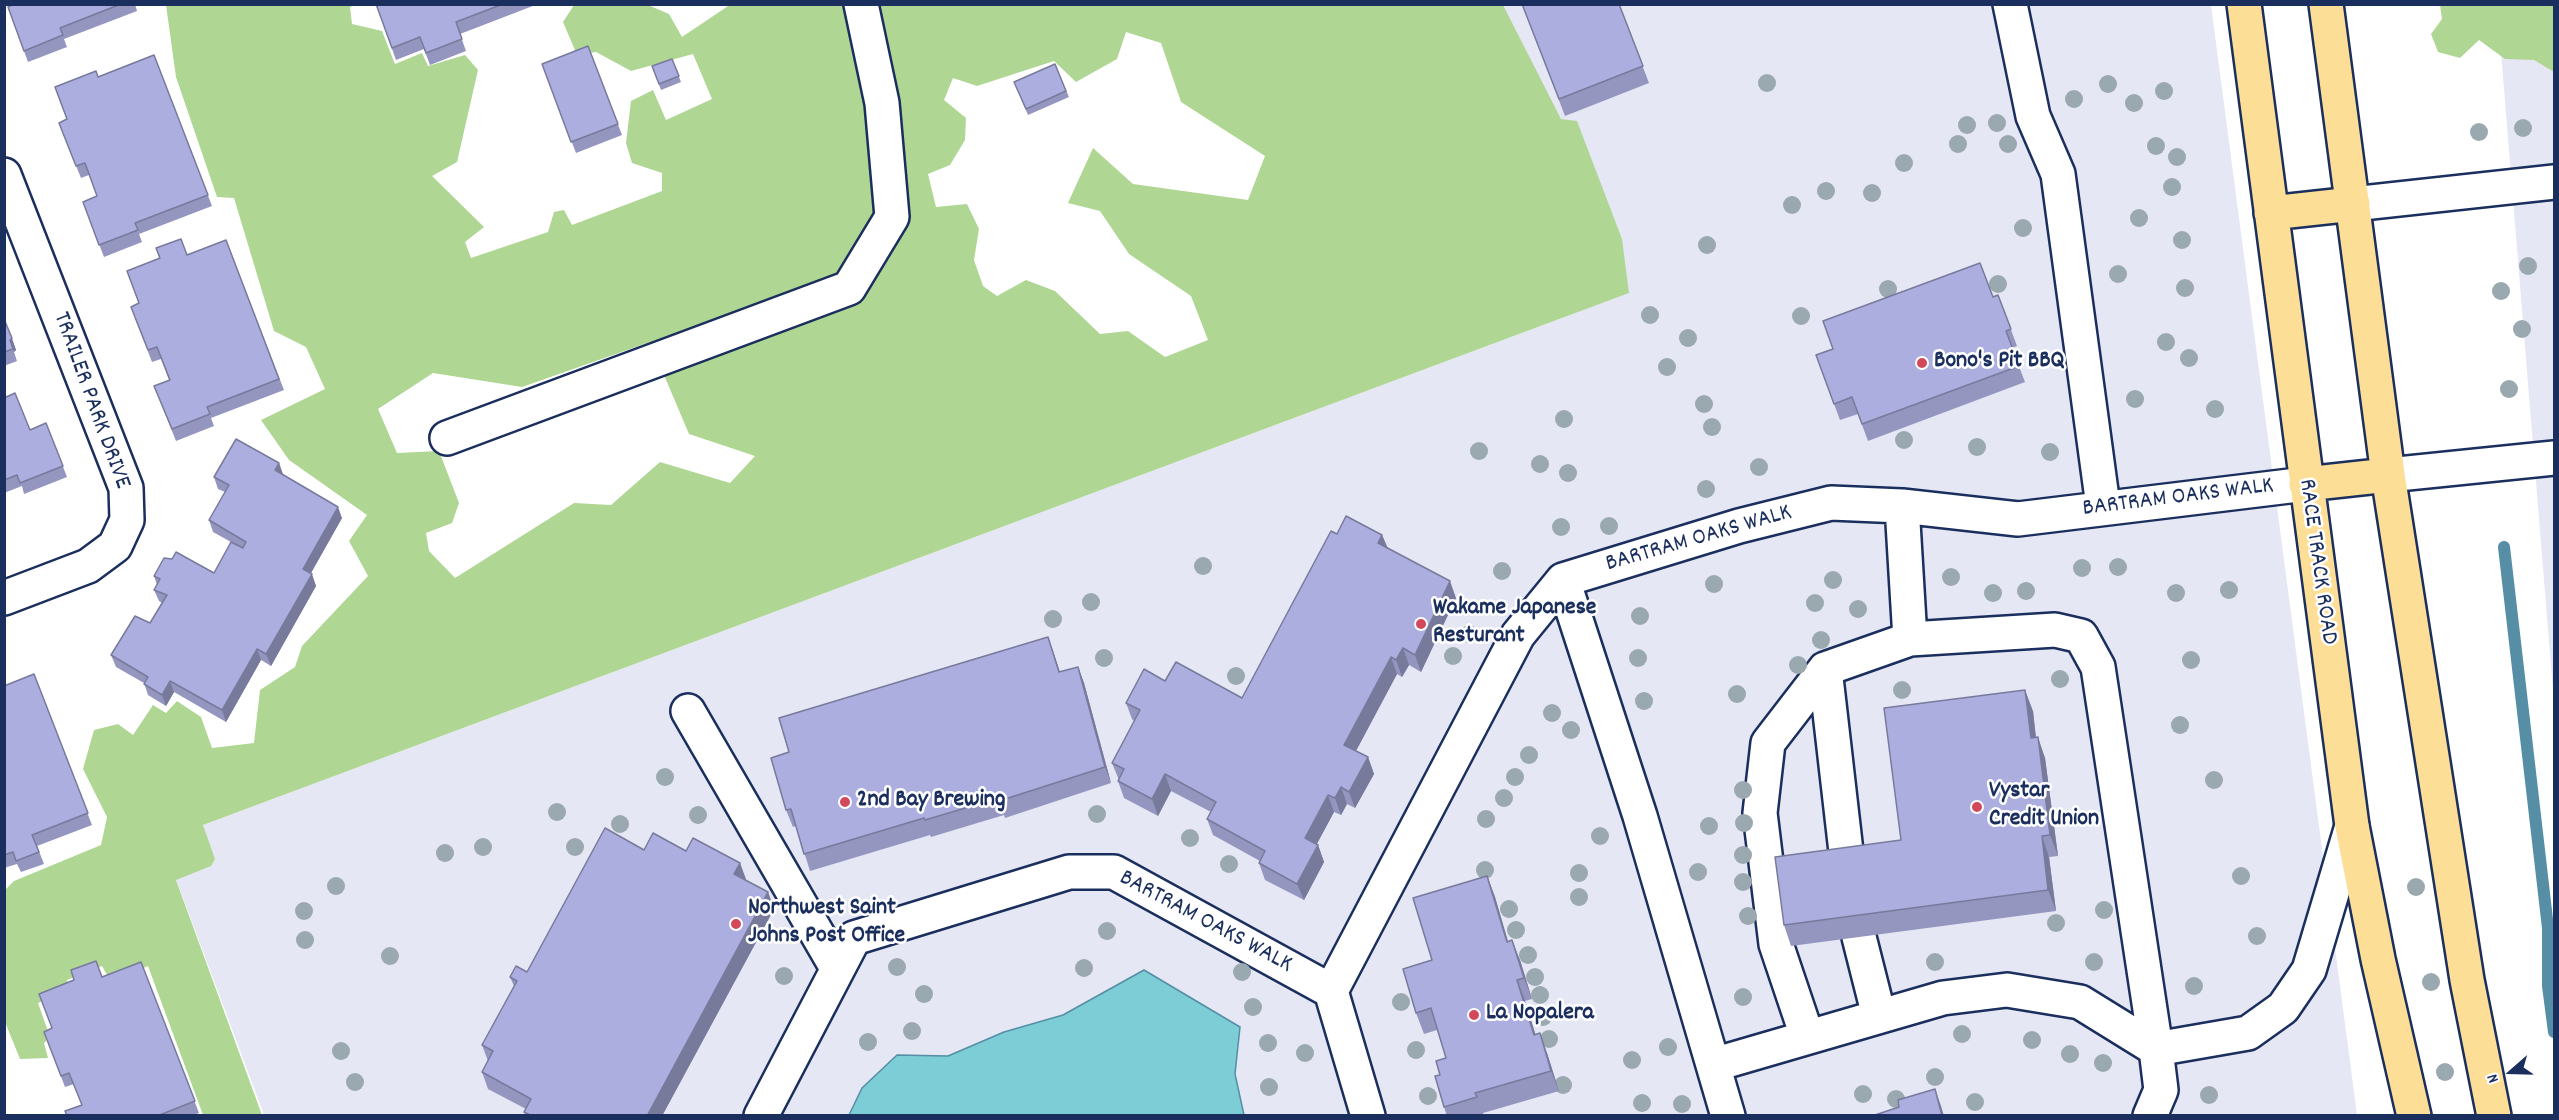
<!DOCTYPE html>
<html>
<head>
<meta charset="utf-8">
<style>
  body { margin:0 }
  #map { position:relative; width:2559px; height:1120px; overflow:hidden; background:#fff; font-family:Dekko,sans-serif }
  canvas { display:block }
  .frame { position:absolute; inset:0; border:6px solid #1b2f5e; pointer-events:none }
  .north { position:absolute; left:2481px; top:1042px; width:60px; height:60px; -webkit-text-stroke:4px #fff; paint-order:stroke; rotate:250deg; font-size:16px; font-weight:700; line-height:24px; text-align:center; color:#1b2f5e }
  .north::after { content:''; display:block; margin:auto; width:21px; height:27px; background:#1b2f5e; clip-path:polygon(50% 0,100% 100%,50% 72%,0 100%) }
</style>
</head>
<body>
<div id="map">
<canvas width="2559" height="1120"></canvas>
<div class="frame"></div>
<div class="north">N</div>
</div>
<script>
const context = document.querySelector('canvas').getContext('2d');
context.lineJoin = 'round';
function fillPath(path, color) { context.fillStyle = color; context.fill(path, 'evenodd'); }
const shape = rows => new Path2D(rows.map(r => 'M' + r).join(''));
function strokePath(path, color, width, dash) { context.strokeStyle = color; context.lineWidth = width; context.lineCap = dash ? 'butt' : 'round'; context.setLineDash(dash || []); context.stroke(path); }
function label(font, color, halo, rows, align = 'center') {
  context.font = font + ' Dekko,sans-serif'; context.lineWidth = 5; context.setLineDash([]); context.textBaseline = 'middle'; context.strokeStyle = halo; context.fillStyle = color; for (const [text, x, y, turn = 0] of rows) {
    context.save(); context.translate(x, y); context.rotate((+turn || 0) * Math.PI / 180); context.textAlign = isNaN(turn) ? turn : align; if (halo) context.strokeText(text, 0, 0); context.fillText(text, 0, 0); context.restore();
  }
}
const built = shape([
  [1456,5,2211,5,2357,1115,264,1115,176,879,211,865,214,859,203,825,1578,312],
  [2554,46,2554,703,2501,52]
]);
const green = shape([
  [731,4,1503,5,1561,119,1577,121,1622,239,1629,293,203,825,215,859,211,866,176,880,262,1115,203,1115,148,966,111,982,102,966,67,980,69,988,38,1003,50,1037,44,1043,48,1058,20,1059,5,1022,5,890,14,881,101,845,107,817,83,769,94,730,118,724,133,735,153,705,166,713,177,701,201,717,212,748,254,743,260,690,295,667,302,646,368,576,349,541,367,515,289,460,261,420,325,389,306,347,274,331,234,198,217,197,176,77,166,5,356,5,350,7,352,24,382,31,395,64,422,53,428,66,465,55,478,70,457,162,432,176,484,227,465,242,471,258,548,232,554,212,564,210,572,225,662,191,662,173,632,163,626,143,631,101,653,90,666,120,712,99,693,54,631,71,596,52,577,55,563,22,574,5,648,5,669,14,682,37],
  [1126,32,1161,43,1181,102,1265,156,1248,200,1133,184,1093,148,1068,203,1100,211,1129,254,1191,296,1208,340,1165,357,1128,331,1100,334,1055,291,1026,280,997,296,983,286,974,260,979,229,967,204,936,207,928,174,950,165,965,140,966,118,944,100,953,78,977,86,1054,61,1076,82,1117,59],
  [650,342,689,434,755,456,730,483,660,462,611,505,574,503,455,578,429,551,426,533,452,523,459,503,439,451,397,453,378,409,433,373,522,387],
  [2440,5,2554,5,2554,72,2534,60,2505,59,2479,40,2460,58,2438,52,2431,34,2442,19]
]);
const water = shape([
  [1144,970,1240,1027,1235,1074,1244,1115,849,1115,862,1088,897,1055,948,1056,1004,1032,1063,1015,1144,970]
]);
const stream = shape([
  [2504,547,2548,928,2548,986,2554,1032]
]);
const minor = shape([
  [2010,4,2033,116,2058,174,2103,506],
  [4,175,126,488,127,520,115,546,88,566,4,598],
  [2353,204,2554,182],
  [447,438,849,288,892,217,882,103,861,4],
  [2388,475,2554,458],
  [1902,506,1910,639,2055,630,2081,636,2098,667,2156,1049,2161,1090,2150,1116],
  [1563,580,1640,816,1728,1116],
  [1825,669,1848,869],
  [688,711,837,968],
  [1859,937,1879,1016],
  [1331,991,1518,635,1563,580,1739,526,1831,503,1902,506,2018,519,2306,484],
  [1807,1036,1776,944,1760,813,1768,743,1825,669,1910,639],
  [1713,1065,1943,998,2007,990,2080,1002,2156,1049,2248,1033,2283,1008,2309,970,2352,826],
  [761,1116,854,938,1069,872,1114,872,1331,991,1368,1116]
]);
const major = shape([
  [2244,4,2352,826,2378,959,2414,1116],
  [2326,4,2388,475,2467,980,2494,1116],
  [2271,213,2353,204],
  [2306,484,2388,475]
]);
const trees = [
  [1767,83],
  [2108,84],
  [2164,91],
  [2074,99],
  [2134,103],
  [1997,123],
  [1967,125],
  [2523,128],
  [2479,132],
  [1958,144],
  [2008,144],
  [2156,146],
  [2177,157],
  [1904,163],
  [2172,187],
  [1826,191],
  [1872,193],
  [1792,205],
  [2139,218],
  [2023,228],
  [2182,240],
  [1707,245],
  [2528,266],
  [2118,274],
  [1998,284],
  [2185,288],
  [1888,289],
  [2501,291],
  [1650,315],
  [1801,316],
  [2522,329],
  [1688,338],
  [2166,342],
  [2189,358],
  [1667,367],
  [2509,389],
  [2135,399],
  [1704,404],
  [2215,409],
  [1564,419],
  [1712,427],
  [1904,440],
  [1977,447],
  [1479,451],
  [2050,452],
  [1540,464],
  [1759,467],
  [1568,473],
  [1706,489],
  [1609,526],
  [1561,527],
  [1203,566],
  [2118,567],
  [2082,568],
  [1502,571],
  [1951,577],
  [1833,580],
  [1714,584],
  [2229,590],
  [2026,591],
  [1993,593],
  [2176,593],
  [1091,602],
  [1815,603],
  [1858,609],
  [1640,616],
  [1053,619],
  [1469,634],
  [1821,640],
  [1453,656],
  [1104,658],
  [1638,658],
  [2191,660],
  [1798,665],
  [1236,676],
  [2060,679],
  [1902,690],
  [1737,694],
  [1644,701],
  [1552,713],
  [2180,725],
  [1571,730],
  [1529,755],
  [665,777],
  [1515,777],
  [2214,780],
  [1743,790],
  [1504,798],
  [557,812],
  [1097,814],
  [698,815],
  [1486,819],
  [1744,823],
  [620,824],
  [1709,826],
  [1600,836],
  [1190,838],
  [483,847],
  [575,847],
  [445,853],
  [1743,855],
  [1229,864],
  [1485,870],
  [1698,872],
  [1579,873],
  [2241,876],
  [1743,882],
  [336,886],
  [2416,887],
  [1579,897],
  [1509,909],
  [2104,910],
  [304,911],
  [1748,916],
  [2056,923],
  [1516,930],
  [1107,931],
  [2257,936],
  [305,940],
  [1528,955],
  [390,956],
  [1935,962],
  [2094,962],
  [897,967],
  [1084,968],
  [1242,972],
  [784,976],
  [1535,977],
  [2431,982],
  [2194,986],
  [924,994],
  [1540,995],
  [1743,997],
  [1401,1002],
  [1253,1007],
  [1543,1017],
  [912,1031],
  [1962,1034],
  [1549,1039],
  [2032,1040],
  [868,1042],
  [1268,1043],
  [1668,1047],
  [1416,1050],
  [341,1051],
  [1305,1053],
  [2070,1054],
  [1632,1060],
  [2103,1063],
  [2445,1072],
  [1935,1077],
  [355,1082],
  [1563,1085],
  [1269,1087],
  [1863,1094],
  [2209,1095],
  [1428,1096],
  [1896,1099],
  [1975,1102],
  [1642,1103],
  [1682,1104]
];
const wall = shape([
  [14,4,135,4,137,11,64,39,67,47,28,62,8,7],
  [376,4,538,4,460,34,466,51,430,65,424,49,396,60],
  [1522,4,1619,4,1649,83,1565,116],
  [588,46,622,135,576,153,542,64],
  [154,55,212,206,139,234,142,242,104,257,83,202,97,196,89,175,81,178,63,134,67,119,98,77],
  [672,59,681,82,661,90,652,66],
  [1055,64,1069,97,1028,115,1014,82],
  [226,240,284,390,211,418,214,426,176,441,154,386,169,380,161,359,152,362,135,318,139,303,159,258,156,248,187,255],
  [1998,295,2017,346,2012,348,2025,382,1868,441,1858,414,1840,420,1816,355],
  [4,319,16,350,14,352,17,361,4,366],
  [4,398,30,430,46,423,67,477,24,494,22,486,4,493],
  [279,463,283,474,342,518,311,573,316,586,271,666,261,660,226,722,174,692,166,706,148,695,144,683,116,667,111,655,150,623,162,603,159,601,154,590,157,585,154,576,214,573,231,542,213,532,209,520,225,492,218,489,214,477],
  [1337,534,1382,535,1387,547,1456,598,1421,672,1409,665,1402,677,1397,674,1356,751,1368,757,1374,774,1355,808,1347,804,1341,815,1334,812,1316,845,1318,845,1324,862,1304,900,1265,880,1259,863,1260,861,1213,835,1207,819,1211,812,1171,791,1158,816,1124,798,1118,781,1119,780,1112,763,1134,721,1132,719,1126,703,1165,681,1242,698],
  [1048,637,1060,672,1078,667,1084,683,1111,783,1005,818,1004,815,931,837,930,835,810,871,796,826,793,827,786,810,789,752],
  [34,674,92,825,37,846,44,864,21,872,17,864,4,868,4,686],
  [2033,711,2036,737,2045,758,2058,856,2049,857,2056,911,1791,946,1784,925,1901,840],
  [644,850,686,851,740,863,745,880,768,892,774,909,662,1116,526,1116,524,1112,526,1109,488,1089,482,1072,488,1061,482,1045,514,986,510,977,527,972],
  [1487,876,1495,897,1508,941,1520,960,1532,999,1525,1001,1535,1034,1547,1053,1559,1091,1483,1113,1484,1116,1447,1116,1444,1107,1440,1075,1446,1058,1437,1030,1424,1034,1416,1013,1432,960],
  [141,962,199,1113,192,1116,67,1116,82,1105,74,1084,65,1087,44,1032,52,1029,102,977]
]);
const shadedWall = shape([
  [12,338,16,350,14,352,10,340],
  [279,463,283,475,275,470],
  [338,507,342,518,307,580,303,569],
  [1382,535,1389,551,1378,543],
  [312,574,316,586,271,666,266,654],
  [1450,581,1456,598,1421,672,1415,655],
  [1048,637,1054,654,1065,689,1059,672],
  [1403,648,1409,665,1402,677,1396,660],
  [257,649,261,660,226,722,222,710],
  [1391,657,1397,674,1350,762,1344,745],
  [1078,667,1084,683,1111,783,1105,767],
  [170,681,174,692,166,706,162,695],
  [2025,690,2033,711,2038,759,2031,738],
  [2038,737,2045,758,2058,856,2050,835],
  [1368,757,1374,774,1355,808,1349,792],
  [1165,774,1171,791,1158,816,1152,799],
  [1341,787,1347,804,1341,815,1335,798],
  [1328,795,1334,812,1311,855,1305,838],
  [2042,836,2049,857,2056,911,2048,890],
  [1318,845,1324,862,1304,900,1297,884],
  [740,863,746,879,740,890,734,874],
  [1487,876,1495,897,1514,963,1507,942],
  [768,892,774,909,662,1116,647,1116],
  [1512,940,1520,960,1532,999,1524,978],
  [1517,980,1525,1001,1542,1055,1534,1035],
  [1540,1033,1547,1053,1559,1091,1551,1071],
  [1935,1089,1941,1106,1944,1116,1942,1116]
]);
const building = shape([
  [14,4,121,4,60,28,63,35,24,51,8,7,14,4],
  [376,4,503,4,456,22,462,39,426,53,420,37,392,48,376,4],
  [1522,4,1619,4,1643,66,1559,99,1522,4],
  [588,46,618,124,571,142,542,64,588,46],
  [154,55,208,195,135,223,138,230,99,245,83,202,97,196,85,163,76,166,59,123,67,119,55,87,96,71,98,77,154,55],
  [672,59,679,76,659,84,652,66,672,59],
  [1055,64,1066,91,1026,109,1014,82,1055,64],
  [181,239,187,255,226,240,279,379,207,407,210,414,172,429,154,386,170,380,157,347,148,350,131,307,139,303,127,271,160,258,156,248,181,239],
  [1980,263,1993,297,1998,295,2011,329,2006,331,2019,366,1862,424,1852,397,1834,404,1816,355,1833,349,1823,321,1980,263],
  [4,319,12,338,10,340,13,349,4,352,4,319],
  [15,393,30,430,46,423,63,466,20,483,17,475,4,480,4,398,15,393],
  [236,439,279,463,275,470,338,507,303,569,312,574,266,654,257,649,222,710,170,681,162,695,144,684,148,677,111,655,135,616,150,623,167,595,154,590,160,579,154,576,164,558,172,559,176,552,214,573,231,542,243,548,246,542,209,520,229,485,214,477,236,439],
  [1346,516,1382,535,1378,543,1450,581,1415,655,1403,648,1396,660,1391,657,1344,745,1368,757,1349,792,1341,787,1335,798,1328,795,1305,838,1318,845,1297,884,1259,863,1265,851,1207,819,1216,802,1165,774,1152,799,1118,781,1124,769,1112,763,1140,710,1126,703,1144,669,1165,681,1176,662,1242,698,1331,531,1337,534,1346,516],
  [1048,637,1059,672,1078,667,1105,767,999,801,999,798,925,820,924,818,804,854,791,809,786,810,771,758,789,752,779,718,1048,637],
  [34,674,88,813,32,835,39,852,16,861,13,852,4,855,4,686,34,674],
  [2025,690,2031,738,2038,737,2050,835,2042,836,2048,890,1784,925,1775,857,1901,840,1884,708,2025,690],
  [605,828,644,850,653,833,686,851,693,838,740,863,734,874,768,892,647,1116,532,1116,524,1112,531,1099,482,1072,493,1051,482,1045,517,981,510,977,516,966,527,972,605,828],
  [1487,876,1507,942,1512,940,1524,978,1517,980,1534,1035,1540,1033,1551,1071,1475,1093,1477,1097,1444,1107,1435,1076,1440,1075,1436,1061,1446,1058,1431,1008,1416,1013,1403,969,1432,960,1413,898,1487,876],
  [96,961,102,977,141,962,195,1101,157,1116,67,1116,65,1111,82,1105,69,1073,61,1076,44,1032,52,1028,39,994,74,980,71,970,96,961],
  [1935,1089,1942,1116,1872,1116,1899,1107,1898,1100,1935,1089]
]);
const markers = [
  [1922,363,6,"#d1495b"],
  [1421,624,6,"#d1495b"],
  [845,802,6,"#d1495b"],
  [1977,807,6,"#d1495b"],
  [736,924,6,"#d1495b"],
  [1474,1015,6,"#d1495b"]
];
const poiNames = [
  ["Bono's Pit BBQ",1934,363],
  ["Wakame Japanese",1433,610],
  ["Resturant",1433,638],
  ["Vystar",1989,793],
  ["Credit Union",1989,821],
  ["2nd Bay Brewing",857,802],
  ["Northwest Saint",748,910],
  ["Johns Post Office",748,938],
  ["La Nopalera",1486,1015]
];
const streetNames = [
  ["TRAILER PARK DRIVE",90,401,70],
  ["BARTRAM OAKS WALK",2178,499,-7],
  ["BARTRAM OAKS WALK",1699,540,-16],
  ["RACE TRACK ROAD",2316,562,82],
  ["BARTRAM OAKS WALK",1205,923,28]
];
fillPath(built, '#e6e7f5');
fillPath(green, '#afd793');
fillPath(water, '#7ccdd5');
strokePath(water, '#558ea5', 1.5);
strokePath(stream, '#558ea5', 12);
strokePath(minor, '#1b2f5e', 38);
strokePath(major, '#1b2f5e', 38);
strokePath(minor, '#fff', 33);
strokePath(major, '#fcde96', 33);
context.fillStyle = '#9aa8af';
for (const [x, y] of trees) { context.beginPath(); context.arc(x, y, 9, 0, 2 * Math.PI); context.fill(); }
fillPath(wall, '#9496c0');
fillPath(shadedWall, '#787a9c');
fillPath(building, '#acaedf');
strokePath(building, '#787a9c', 1.5);
for (const [x, y, r, color] of markers) { const dot = new Path2D(); dot.arc(x, y, r, 0, 2 * Math.PI); context.fillStyle = color; context.fill(dot); strokePath(dot, '#fff', 2); }
label('bold 24px', '#1b2f5e', '#fff', poiNames, 'left');
label('24px', '#1b2f5e', '#fff', streetNames);
</script>
</body>
</html>
